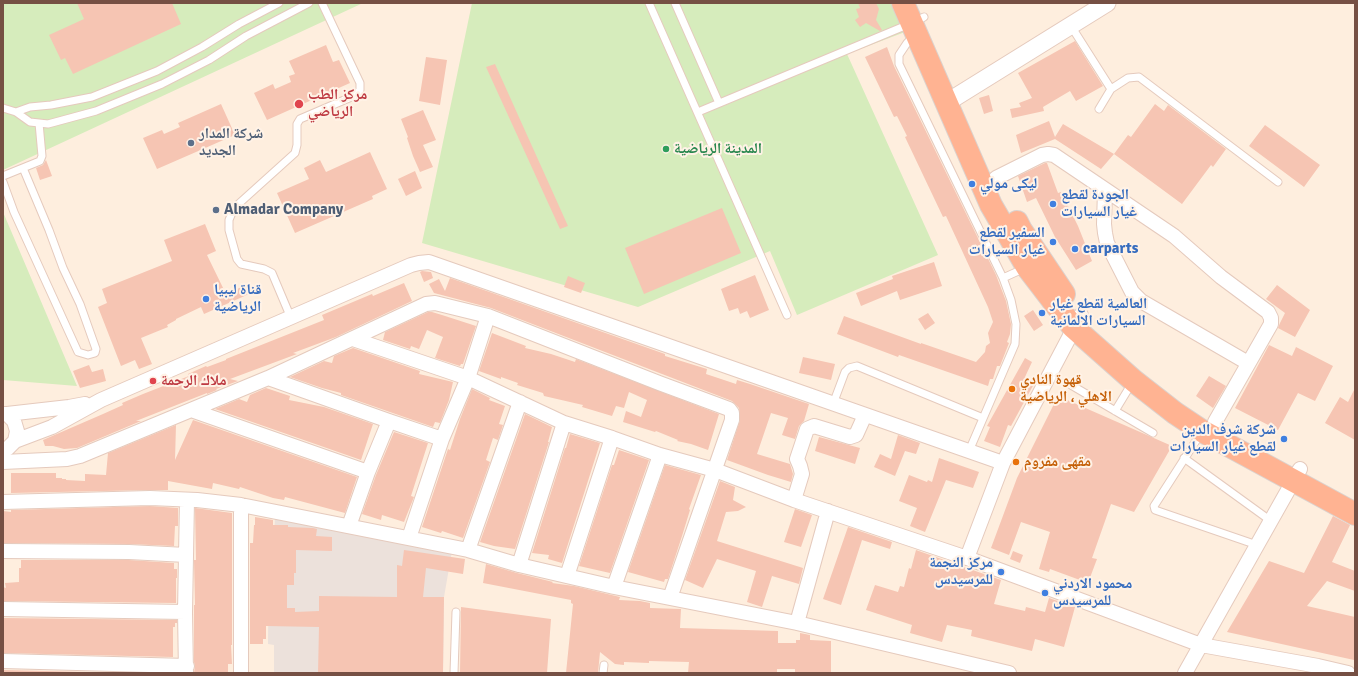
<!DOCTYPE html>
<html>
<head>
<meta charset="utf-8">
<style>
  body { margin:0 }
  #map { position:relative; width:1358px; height:676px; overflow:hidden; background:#feeede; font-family:Signika,sans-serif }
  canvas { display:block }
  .frame { position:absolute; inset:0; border:4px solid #765044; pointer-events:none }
</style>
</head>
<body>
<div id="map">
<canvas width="1358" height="676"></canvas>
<div class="frame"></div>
</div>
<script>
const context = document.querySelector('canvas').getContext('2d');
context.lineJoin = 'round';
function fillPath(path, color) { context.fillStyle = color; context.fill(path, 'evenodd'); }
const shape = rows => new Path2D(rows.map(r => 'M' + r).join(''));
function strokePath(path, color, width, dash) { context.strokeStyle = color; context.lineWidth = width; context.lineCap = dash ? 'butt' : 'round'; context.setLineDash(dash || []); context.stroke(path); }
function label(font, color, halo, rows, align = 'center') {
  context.font = font + ' Signika,"Noto Naskh Arabic",sans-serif'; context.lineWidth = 4; context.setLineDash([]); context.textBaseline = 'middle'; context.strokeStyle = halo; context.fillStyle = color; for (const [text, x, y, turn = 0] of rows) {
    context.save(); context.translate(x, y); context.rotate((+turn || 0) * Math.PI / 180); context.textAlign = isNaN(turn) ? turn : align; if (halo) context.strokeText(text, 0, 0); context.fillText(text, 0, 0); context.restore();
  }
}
const industrial = shape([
  [275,517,452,551,444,597,443,673,274,673,274,645,268,644,269,540,274,540]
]);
const green = shape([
  [3,3,363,3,3,170],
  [472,3,892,3,905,32,847,54,938,255,797,315,770,251,638,307,422,243],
  [3,212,77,386,3,380]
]);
const building = shape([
  [77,3,172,3,181,24,73,74,65,58,61,60,49,35,84,19],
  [858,3,876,3,879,9,876,20,882,30,880,31,866,23,860,27,855,20,859,17,856,9,860,8],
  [1075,41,1103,86,1076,101,1070,91,1043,107,1044,111,1012,118,1010,109,1021,107,1019,103,1032,98,1018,73],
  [326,45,333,62,339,60,350,83,267,120,254,93,273,84,275,89,291,82,289,76,295,74,289,61],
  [887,47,894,66,996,275,1006,301,1011,324,1010,334,1007,342,1009,343,1000,366,997,366,993,379,990,379,988,386,899,355,898,357,837,334,844,316,921,344,921,343,976,362,985,352,986,346,990,343,988,333,993,322,988,307,946,216,943,217,905,137,907,136,897,116,894,117,865,57],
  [426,57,447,60,440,105,419,101],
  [495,64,568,226,560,229,486,67],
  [989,95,993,111,984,114,979,98],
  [221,104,235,135,157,169,143,138,162,130,164,134,180,127,178,123],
  [1155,104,1164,111,1168,105,1226,149,1213,167,1211,165,1182,204,1114,154,1128,135,1131,137],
  [423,110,436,140,423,145,433,167,420,172,413,156,407,138,408,137,401,119],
  [1049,121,1055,137,1063,124,1114,154,1101,169,1055,139,1021,153,1016,135],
  [1265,125,1320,165,1304,187,1249,146],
  [370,152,387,189,372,196,373,199,295,233,277,193,309,179,304,168,320,160,326,172],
  [46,160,52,176,40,180,36,168,43,165],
  [1045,163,1047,163,1058,193,1061,192,1078,226,1092,261,1076,270,1055,237,1036,198,1027,202,1018,176],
  [415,171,422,188,406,196,398,179],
  [722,208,741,253,644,294,625,248],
  [205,224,216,251,207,255,226,294,246,285,249,294,204,314,201,307,176,319,176,320,167,325,168,327,141,338,152,364,139,369,135,360,121,366,98,307,107,303,102,289,172,261,164,240],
  [934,262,942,286,900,300,897,291,861,306,856,293,893,279,892,276],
  [422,271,431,272,433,278,424,282,420,272],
  [755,275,769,310,750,318,747,311,740,314,738,308,729,311,721,289],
  [568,276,585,283,581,293,564,287],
  [450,278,665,354,665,356,707,369,706,374,736,384,737,380,750,384,809,404,804,421,799,426,795,439,782,435,788,418,771,413,757,454,790,464,793,474,791,482,768,475,727,460,740,420,739,408,732,401,491,308,434,293,429,284,439,279,445,291],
  [404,283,412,301,336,337,293,353,297,354,230,379,238,381,216,389,217,390,207,394,207,393,136,421,141,421,77,448,64,449,53,446,45,446,43,440,103,414,123,405,122,403,143,394,189,376,188,374,206,366,207,367,226,360,226,359,324,320,322,315,372,294,373,296],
  [1277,285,1310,310,1295,337,1278,328,1280,323,1285,313,1266,299],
  [1033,310,1043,325,1034,331,1024,316],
  [428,312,432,312,442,315,476,326,463,364,461,364,460,366,435,358,443,337,427,330,419,349,411,346,410,349,383,340,385,332],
  [928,313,935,323,925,330,918,319],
  [492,333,526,346,525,348,551,354,575,362,576,359,719,414,708,450,691,444,677,441,678,440,656,431,655,432,623,422,626,411,641,417,647,400,629,392,624,408,616,406,612,416,582,407,583,405,544,396,543,393,517,385,518,383,501,377,501,379,479,371],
  [1269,345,1292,356,1296,347,1333,366,1315,401,1298,393,1278,430,1235,408],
  [353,348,420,371,419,374,453,382,449,400,440,423,435,422,433,427,341,395,341,393,322,388,290,377,324,361,332,363,334,356],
  [803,357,835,364,831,380,799,373],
  [1025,358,1032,362,1025,377,1035,382,1011,426,1008,425,1000,447,984,441,990,427,987,426],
  [89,365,92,372,103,369,106,381,80,388,73,371],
  [1209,376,1226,386,1213,408,1196,396],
  [266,388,290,396,289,400,324,407,373,424,361,460,215,409,239,399,247,402,250,395],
  [1355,388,1355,440,1325,423,1340,397,1348,402],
  [472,389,490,398,489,400,505,406,499,424,503,425,498,440,493,438,486,460,490,462,463,538,442,531,441,533,422,527,448,449,450,450,460,419],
  [1058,396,1172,446,1134,512,1111,504,1092,558,1097,559,1088,583,1050,569,1049,572,1039,569,1050,532,1021,522,1009,555,991,548,1017,478],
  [525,414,552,427,548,442,549,442,515,549,494,546,480,542],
  [193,420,357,477,345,513,285,497,284,500,273,498,240,487,239,489,213,483,212,489,168,481,168,490,150,490,11,493,11,473,56,473,56,478,62,478,62,479,66,479,66,480,85,481,85,474,106,475,108,453,176,425,175,460],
  [394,432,428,443,411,496,414,497,404,522,382,515,381,520,362,514,376,475],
  [570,434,600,443,562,563,548,559,549,555,532,553,565,448,566,448],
  [898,435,920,443,916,454,905,451,895,476,874,467,880,454,891,459],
  [819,437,860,448,855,464,815,451],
  [619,450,649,460,610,573,579,566,612,465,614,465],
  [939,458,979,472,973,488,946,480,925,532,910,526,917,508,899,501,909,475,927,482,928,480,932,482],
  [665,465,701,475,689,509,690,510,682,536,668,579,665,579,664,582,628,572],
  [720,481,735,487,733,500,746,507,738,511,726,512,717,541,803,568,799,584,772,576,762,607,747,602,756,571,717,559,703,588,685,580],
  [150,506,178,508,178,526,175,526,174,546,129,544,3,543,3,511,11,512,11,510],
  [195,508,232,513,232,645,231,645,232,664,228,664,228,673,194,673,195,666,194,662,194,605,195,605,194,560,196,560],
  [795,509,812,515,801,547,784,542],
  [1333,516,1350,525,1332,562,1355,571,1355,591,1327,581,1307,606,1355,617,1355,654,1354,660,1227,632,1269,561,1304,573],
  [255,517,273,520,273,525,288,525,288,527,313,528,317,529,316,536,332,537,332,551,296,550,296,573,294,573,294,585,287,585,287,608,295,608,295,612,319,611,319,596,397,597,397,565,402,566,404,550,465,559,463,574,426,568,423,597,444,597,443,673,318,673,319,627,266,626,266,639,263,639,263,644,250,644,250,543,253,543,254,525,255,525],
  [848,527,892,542,890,549,862,540,841,605,823,599],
  [916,550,1001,580,994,604,1025,611,1026,607,1045,612,1049,598,1075,607,1064,647,1035,639,1032,651,971,636,972,630,947,625,942,642,910,633,912,625,866,610,875,585,898,592,900,586,904,587,909,568,911,569],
  [1013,551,1023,555,1020,563,1010,559],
  [21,560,129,560,174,563,174,569,177,569,177,578,176,578,176,603,3,601,3,587,6,588,5,583,19,582,19,568,21,568],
  [486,564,517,573,553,582,552,583,574,586,620,597,619,600,640,601,650,603,650,608,681,609,680,628,778,631,778,643,796,643,796,640,800,640,800,633,810,635,810,640,831,641,831,673,795,673,795,669,777,669,777,673,688,673,689,662,649,661,649,663,624,662,624,665,615,664,600,652,598,673,566,673,573,604,571,603,571,600,483,583],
  [461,607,551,619,547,673,460,673],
  [3,618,177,620,177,623,175,623,175,627,173,627,173,657,3,653],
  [3,670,132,673,3,673]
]);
const service = shape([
  [649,3,787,315],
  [675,3,719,103],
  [1071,26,1111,89,1128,78,1139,77,1143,80,1278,182],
  [914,36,907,43,899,55,899,64,1003,278,1011,300,1016,324,1015,344,969,451],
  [3,108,16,112,30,122,48,124,96,111,162,84,209,60,246,36,309,3],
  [1099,109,1111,89],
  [16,112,30,107,51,105,92,97,157,71,202,47,239,24,279,3],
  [698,112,912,23,924,17],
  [3,176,40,161,42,156,39,123],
  [3,182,14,212,78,352,88,355,95,353,96,349,80,304,63,268,49,230,23,168],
  [1003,278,1025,268],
  [291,318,272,273,264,269,241,264,237,259,229,230,229,220,234,208,295,153,297,145,297,124,300,119,356,95,360,90,360,83,322,3],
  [1071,385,1153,433],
  [833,404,845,372,849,368,857,366,983,418],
  [1115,411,1132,383],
  [1201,433,1156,503,1154,506,1155,510,1257,545],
  [1184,458,1271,521],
  [454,673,456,612],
  [603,673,604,665]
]);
const minor = shape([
  [996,178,1042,155,1048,154,1054,155,1174,236,1221,277,1268,312,1271,318,1271,324,1215,422],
  [1105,190,1104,224,1105,233,1107,243,1132,292,1141,301,1248,363],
  [353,339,468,378,564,423,612,438,660,455,715,470,794,500,967,558,1201,645,1318,666,1348,673],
  [268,378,389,421,442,439],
  [191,410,368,472],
  [3,414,7,414,69,407,85,404],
  [15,441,52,427,101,400,411,265,419,263,429,262,1003,463],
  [3,450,8,448,15,441,17,431,14,421,7,414],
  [3,462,67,459,80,456,268,378,426,304,435,303,488,316,659,383,729,409,732,413,732,420,670,598],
  [794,500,802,474,800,466,797,459,807,429,814,426,850,437,856,435,865,415],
  [3,502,150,498,197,500,241,505,468,550,519,565,614,587,797,623,1009,673],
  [241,505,241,673],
  [349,526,368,472,389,421],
  [409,538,442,439,468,378,488,316],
  [468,550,520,402],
  [3,551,129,552,186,555],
  [967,558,1003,463,1081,315],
  [519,565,564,423],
  [567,576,612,438],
  [614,587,660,455],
  [3,609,185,612],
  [797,623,828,511],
  [3,661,187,666],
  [186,673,185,612,187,500],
  [1185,673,1300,469]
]);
const tertiary = shape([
  [946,103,1107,3]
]);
const trunk = shape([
  [903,3,991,205,1027,267,1073,327,1134,381,1175,413,1202,431,1355,514],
  [1017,222,1021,230,1064,294]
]);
const markers = [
  [299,104,5,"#e0444e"],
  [191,143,4,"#5c6f8a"],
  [666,149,4,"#2e9e5b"],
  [972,184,4,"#3f7fe0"],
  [1053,204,4,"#3f7fe0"],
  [216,210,4,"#5c6f8a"],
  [1053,242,4,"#3f7fe0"],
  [1075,249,4,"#3f7fe0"],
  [206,299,4,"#3f7fe0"],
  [1042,313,4,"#3f7fe0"],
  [153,381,4,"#e0444e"],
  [1012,389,4,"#e8710a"],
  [1284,439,4,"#3f7fe0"],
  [1016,462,4,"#e8710a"],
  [1001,572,4,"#3f7fe0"],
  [1045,593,4,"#3f7fe0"]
];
const healthNames = [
  ["مركز الطب",308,95],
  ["الرياضي",308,112],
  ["ملاك الرحمة",161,381]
];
const serviceNames = [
  ["شركة المدار",199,134],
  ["الجديد",199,151],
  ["Almadar Company",224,210]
];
const leisureNames = [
  ["المدينة الرياضية",674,149]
];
const shopNames = [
  ["ليكى مولي",980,184],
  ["الجودة لقطع",1061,195],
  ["غيار السيارات",1061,212],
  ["السفير لقطع",1045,233,"right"],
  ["غيار السيارات",1045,250,"right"],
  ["carparts",1083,249],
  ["قناة ليبيا",214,290],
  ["الرياضية",214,307],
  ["العالمية لقطع غيار",1050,304],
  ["السيارات الالمانية",1050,321],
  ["شركة شرف الدين",1276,430,"right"],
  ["لقطع غيار السيارات",1276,447,"right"],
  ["مركز النجمة",993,563,"right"],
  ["للمرسيدس",993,580,"right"],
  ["محمود الاردني",1053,584],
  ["للمرسيدس",1053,601]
];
const foodNames = [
  ["قهوة النادي",1020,380],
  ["الاهلي ، الرياضية",1020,397],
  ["مقهى مفروم",1024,462]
];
fillPath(industrial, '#ece1db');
fillPath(green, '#d6ecbc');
fillPath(building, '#f6c5b3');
strokePath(service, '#e5cabd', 9);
strokePath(minor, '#e5cabd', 16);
strokePath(tertiary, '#e5cabd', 19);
strokePath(trunk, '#dbd2ce', 24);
strokePath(service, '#fff', 7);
strokePath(minor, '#fff', 14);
strokePath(tertiary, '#fff', 17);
strokePath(trunk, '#ffb392', 22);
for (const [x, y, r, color] of markers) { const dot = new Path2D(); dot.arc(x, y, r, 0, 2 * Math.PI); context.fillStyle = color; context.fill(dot); strokePath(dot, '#fff2e6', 1.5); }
label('bold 15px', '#be3a42', '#fff2e6', healthNames, 'left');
label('bold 15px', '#4e5e75', '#fff2e6', serviceNames, 'left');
label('bold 15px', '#27864d', '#fff2e6', leisureNames, 'left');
label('bold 15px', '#366cbe', '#fff2e6', shopNames, 'left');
label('bold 15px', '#c56008', '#fff2e6', foodNames, 'left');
</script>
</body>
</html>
